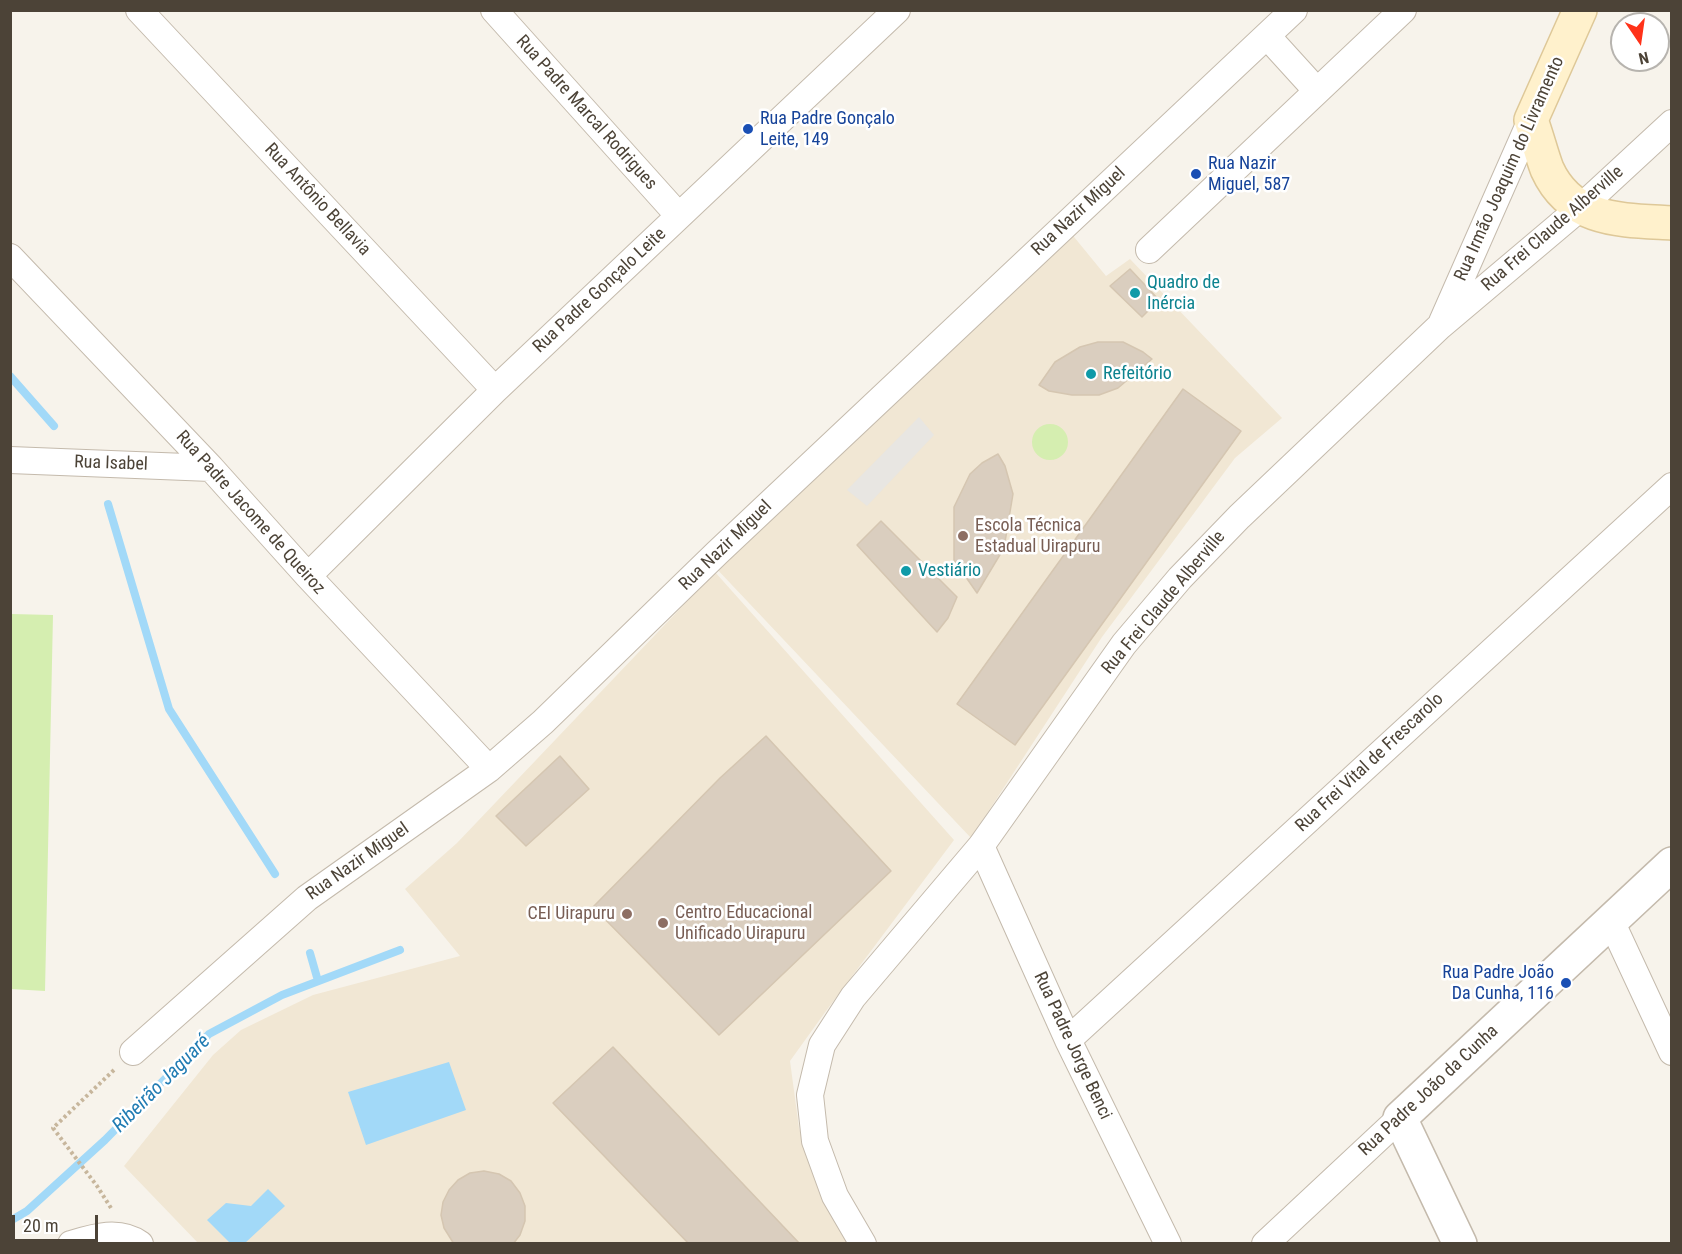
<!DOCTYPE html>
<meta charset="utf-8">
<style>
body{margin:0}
#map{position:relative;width:1682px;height:1254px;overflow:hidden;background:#f7f3eb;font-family:"Roboto Condensed",sans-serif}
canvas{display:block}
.frame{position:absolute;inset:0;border:12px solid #4c4337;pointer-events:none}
.north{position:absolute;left:1610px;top:12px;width:60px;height:60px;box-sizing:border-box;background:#fff;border:2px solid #b7b4af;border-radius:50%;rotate:167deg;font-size:16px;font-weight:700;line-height:24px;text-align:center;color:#4c4337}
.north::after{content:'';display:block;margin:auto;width:21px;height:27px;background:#ff3219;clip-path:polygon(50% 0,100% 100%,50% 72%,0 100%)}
.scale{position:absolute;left:12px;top:1215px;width:86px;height:27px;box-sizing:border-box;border:3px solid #4c4337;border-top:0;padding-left:8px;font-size:18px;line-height:21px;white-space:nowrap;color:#4c4337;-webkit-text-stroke:4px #fff;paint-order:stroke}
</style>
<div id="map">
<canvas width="1682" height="1254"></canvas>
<div class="frame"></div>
<div class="north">N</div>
<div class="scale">20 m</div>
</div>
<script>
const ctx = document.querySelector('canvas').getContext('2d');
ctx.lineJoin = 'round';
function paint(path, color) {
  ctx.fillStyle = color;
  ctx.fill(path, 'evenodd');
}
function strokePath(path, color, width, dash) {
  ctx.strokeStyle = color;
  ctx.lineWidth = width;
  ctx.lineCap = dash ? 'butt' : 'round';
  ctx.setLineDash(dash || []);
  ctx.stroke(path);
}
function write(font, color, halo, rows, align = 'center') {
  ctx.font = font + ' "Roboto Condensed",sans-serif';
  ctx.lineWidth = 5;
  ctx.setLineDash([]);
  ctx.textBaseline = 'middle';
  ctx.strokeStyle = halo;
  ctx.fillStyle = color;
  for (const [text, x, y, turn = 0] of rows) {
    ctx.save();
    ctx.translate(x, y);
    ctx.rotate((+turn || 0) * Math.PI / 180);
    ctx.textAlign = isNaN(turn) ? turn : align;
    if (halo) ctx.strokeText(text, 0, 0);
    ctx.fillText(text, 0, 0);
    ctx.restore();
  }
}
paint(new Path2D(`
 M1070 232 1106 276 1130 259 1282 418 1235 458 1102 637 971 838 714 566Z
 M715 572 954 840 826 1011 790 1061 799 1128 815 1174 848 1243H198L124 1166 213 1055 241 1030 313 995 460 956 405 889 457 843Z`), '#f1e7d4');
paint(new Path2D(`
 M1032 442a18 18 0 1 1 36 0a18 18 0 1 1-36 0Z
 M11 614 53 615 45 991 11 989Z`), '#d5eeb0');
paint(new Path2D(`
 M919 417 934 435 867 506 847 490Z`), '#e8e6e2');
paint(new Path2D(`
 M449 1062 466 1110 366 1145 348 1092Z
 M268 1189 285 1206 245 1243H230L207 1220 226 1203 251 1206Z`), '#a2d9f8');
strokePath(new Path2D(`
 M10 376 54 426
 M108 504 169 709 275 874
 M310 953 318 981
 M10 1221 27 1211 105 1140 209 1034 282 995 400 950`), '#a2d9f8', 8);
const building = new Path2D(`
 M1130 269 1159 300 1142 317 1110 286Z
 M1098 342H1123L1143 352 1152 359 1118 388 1099 395H1072L1049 391 1039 385 1055 362 1080 347Z
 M1183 389 1241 431 1015 745 957 704Z
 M998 454 1005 466 1013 494 1004 548 977 593 954 560V507L970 474 982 463Z
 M881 521 957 597 948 618 937 632 857 545Z
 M766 736 891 871 719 1035 593 907 720 778Z
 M560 756 589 789 526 846 496 816Z
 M613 1047 800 1244H689L553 1103Z
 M484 1171 499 1174 511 1181 520 1193 525 1206V1221L520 1235 513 1244H454L444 1228 441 1215 443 1202 449 1190 458 1180 470 1173Z`);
paint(building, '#dacebf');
strokePath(building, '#d5c6b1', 1.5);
const minor = new Path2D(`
 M139 10 495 390
 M494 10 679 216
 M1267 36 1317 91
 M1149 250 1403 10
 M10 257 211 468 308 576 489 769
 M1442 322 1531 120
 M10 460 211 468
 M308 576 495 390 897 10
 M981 846 1068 1040 1168 1244
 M1611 921 1672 1052
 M1068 1040 1672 486
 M133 1052 307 898 489 769 543 722 717 553 1294 10
 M71 1244C94 1237 119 1229 140 1244
 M863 1244 835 1196 815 1141 810 1095 822 1045 853 997 981 846 1124 644 1180 578 1239 517 1439 327 1580 208 1672 123
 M1265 1244 1400 1118`);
const tertiary = new Path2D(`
 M1460 1244 1400 1118 1672 864`);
const secondary = new Path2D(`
 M1580 10 1531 120C1537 136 1541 153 1547 169 1571 222 1621 220 1672 223`);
strokePath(minor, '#c4baac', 28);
strokePath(tertiary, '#c4baac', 36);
strokePath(secondary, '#dec898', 36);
strokePath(new Path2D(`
 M111 1208 97 1186 53 1128 115 1069`), '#c7b69c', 4, [3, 3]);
strokePath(minor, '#fff', 26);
strokePath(tertiary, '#fff', 33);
strokePath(secondary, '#fff1cc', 33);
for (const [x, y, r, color] of [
 [748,129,6,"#1a4fb4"],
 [1196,174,6,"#1a4fb4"],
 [1135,293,6,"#0f9aa8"],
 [1091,374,6,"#0f9aa8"],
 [963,536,6,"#8d6e63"],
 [906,571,6,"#0f9aa8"],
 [627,914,6,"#8d6e63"],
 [663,923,6,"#8d6e63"],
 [1566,983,6,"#1a4fb4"]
]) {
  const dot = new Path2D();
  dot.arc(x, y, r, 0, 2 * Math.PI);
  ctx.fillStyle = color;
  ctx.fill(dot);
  strokePath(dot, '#fff', 2);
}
write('18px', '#4c4337', '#fff', [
 ["Rua Padre Marcal Rodrigues",586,113,48],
 ["Rua Irmão Joaquim do Livramento",1510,169,-66],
 ["Rua Antônio Bellavia",317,200,47],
 ["Rua Nazir Miguel",1079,212,-43],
 ["Rua Frei Claude Alberville",1553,229,-41],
 ["Rua Padre Gonçalo Leite",600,291,-43],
 ["Rua Isabel",111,464,2],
 ["Rua Padre Jacome de Queiroz",250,513,48],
 ["Rua Nazir Miguel",726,546,-44],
 ["Rua Frei Claude Alberville",1164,603,-50],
 ["Rua Frei Vital de Frescarolo",1370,763,-43],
 ["Rua Nazir Miguel",358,862,-35],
 ["Rua Padre Jorge Benci",1072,1046,65],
 ["Rua Padre João da Cunha",1429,1091,-43]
]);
write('18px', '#164399', '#fff', [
 ["Rua Padre Gonçalo",760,119],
 ["Leite, 149",760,140],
 ["Rua Nazir",1208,164],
 ["Miguel, 587",1208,185],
 ["Rua Padre João",1554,973,"right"],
 ["Da Cunha, 116",1554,994,"right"]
], 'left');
write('18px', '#0d838f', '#fff', [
 ["Quadro de",1147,283],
 ["Inércia",1147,304],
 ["Refeitório",1103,374],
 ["Vestiário",918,571]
], 'left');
write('18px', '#785e54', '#fff', [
 ["Escola Técnica",975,526],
 ["Estadual Uirapuru",975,547],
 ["Centro Educacional",675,913],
 ["Unificado Uirapuru",675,934],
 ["CEI Uirapuru",615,914,"right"]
], 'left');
write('italic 20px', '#217cb3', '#fff', [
 ["Ribeirão Jaguaré",162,1084,-45]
]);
</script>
